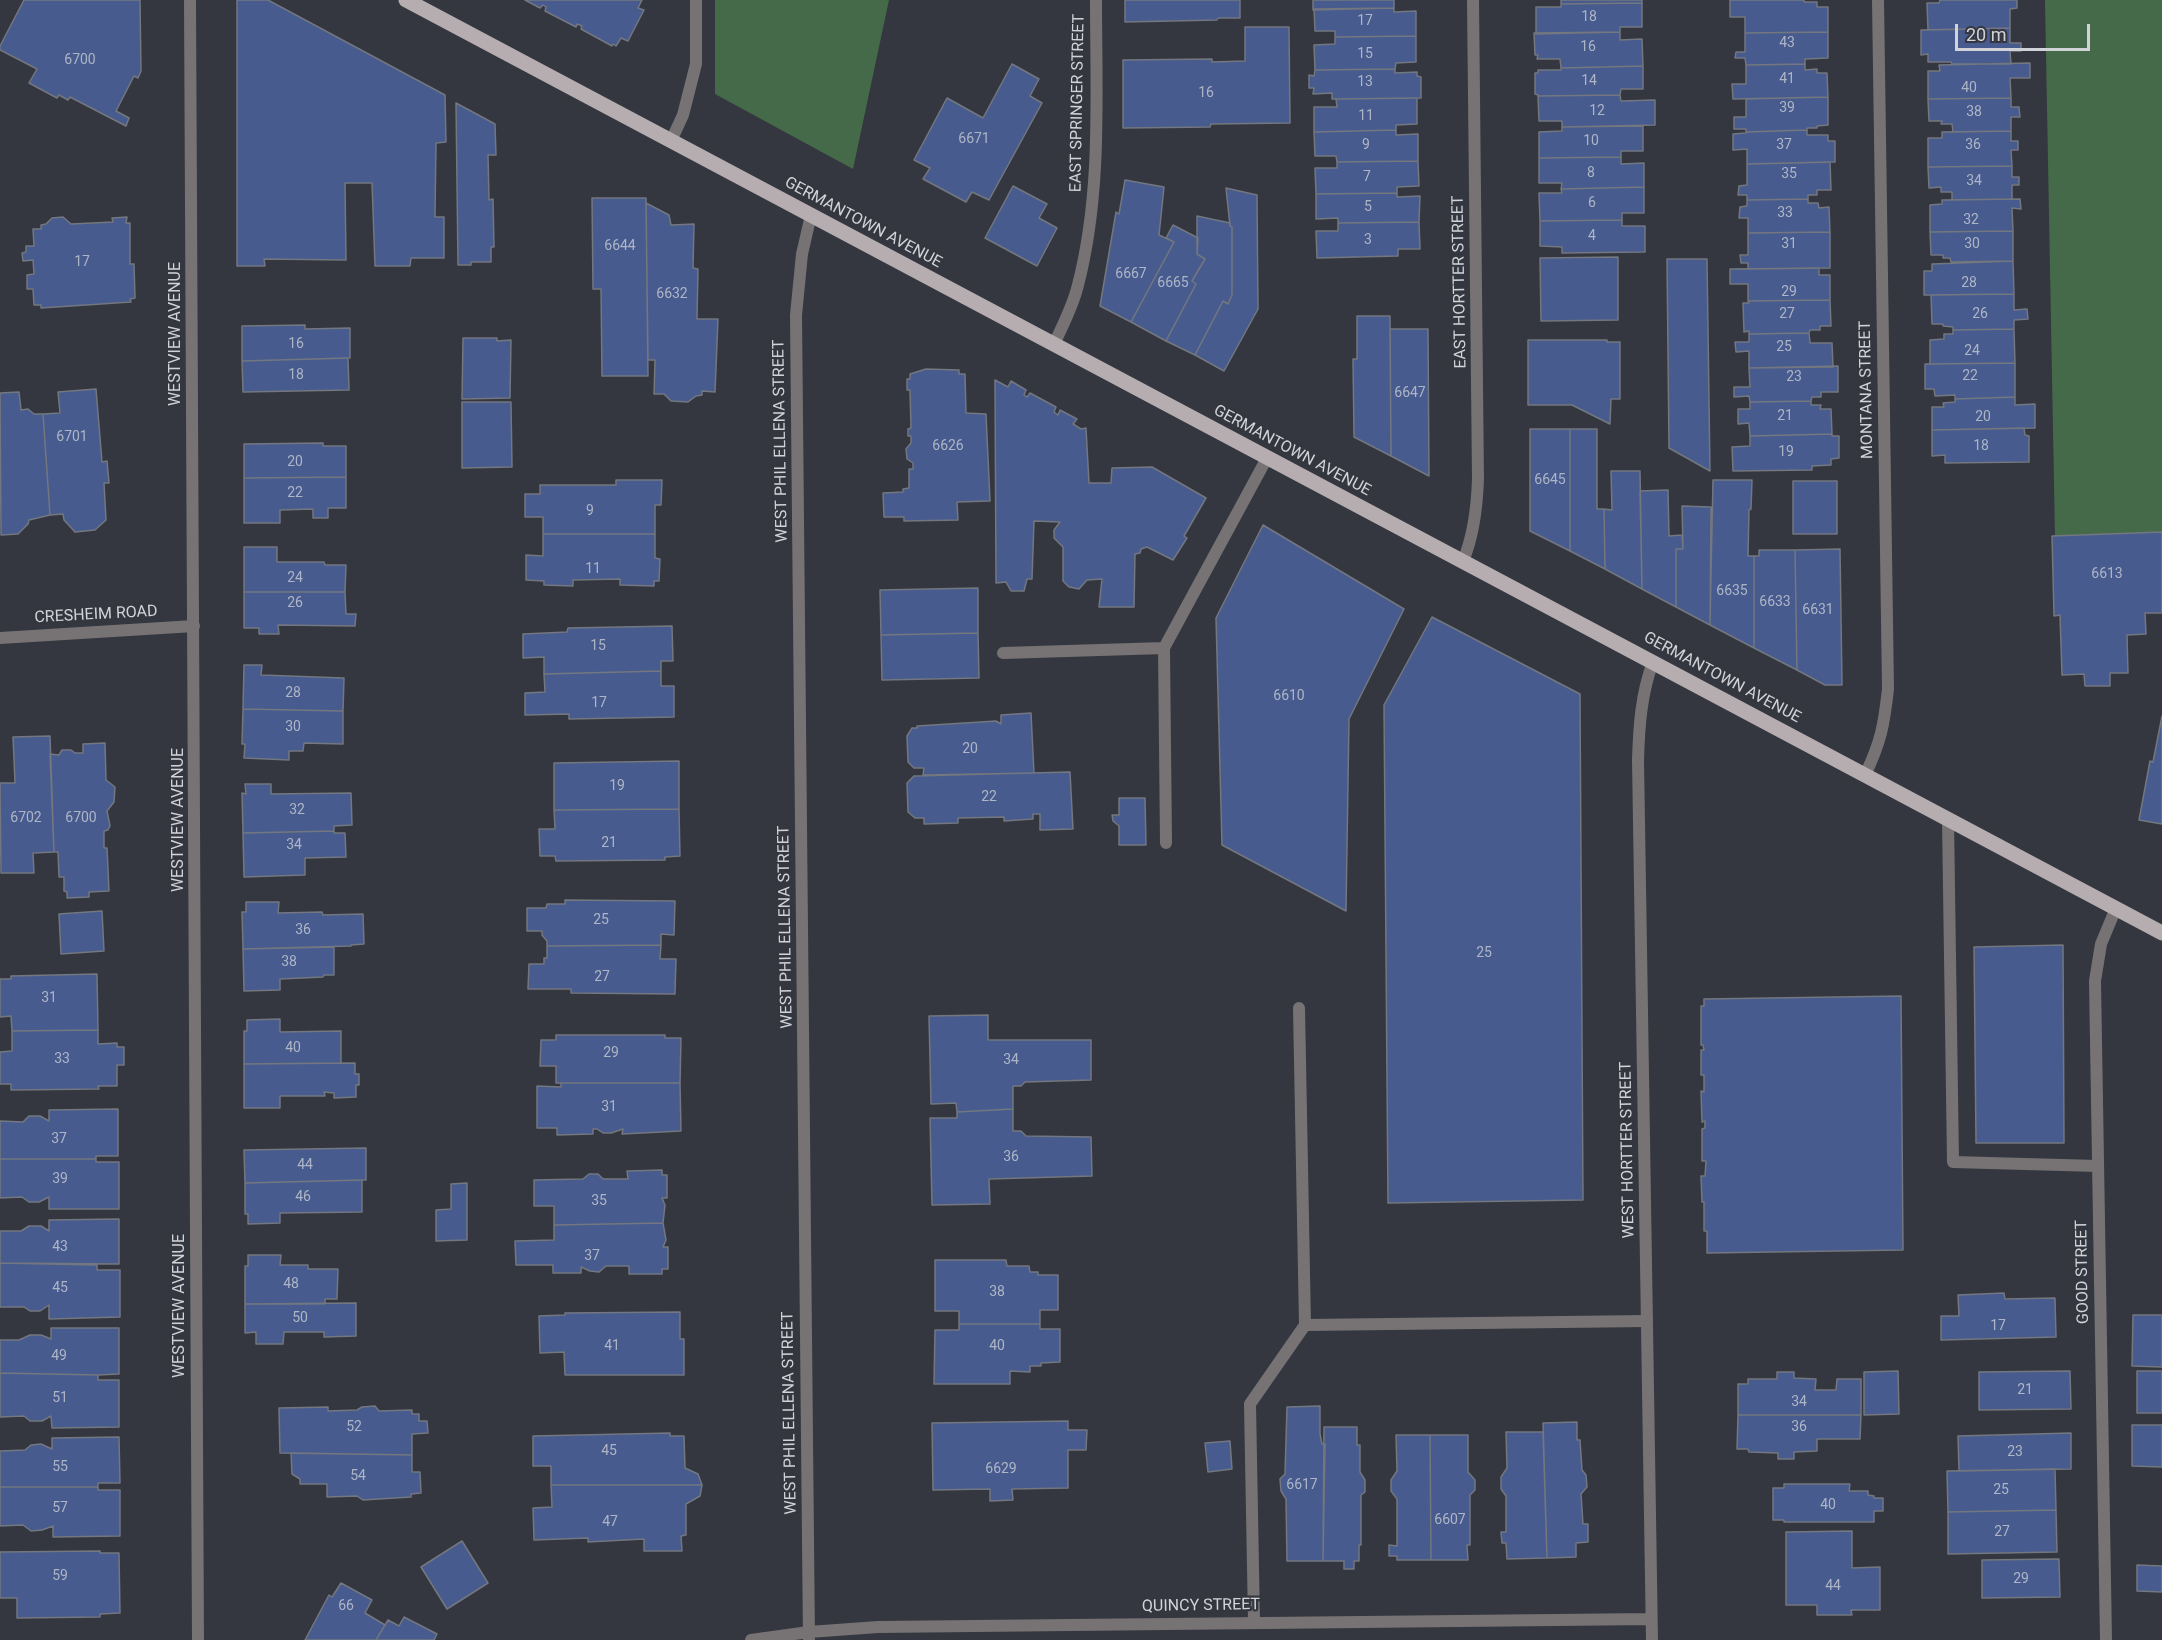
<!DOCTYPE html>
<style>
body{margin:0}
#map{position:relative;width:2162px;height:1640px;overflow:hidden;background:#34373f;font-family:Roboto,sans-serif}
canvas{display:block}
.scale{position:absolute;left:1955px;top:24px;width:135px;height:27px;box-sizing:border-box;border:3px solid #d1d3d8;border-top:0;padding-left:8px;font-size:18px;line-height:21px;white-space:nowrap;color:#d1d3d8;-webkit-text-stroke:4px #34373f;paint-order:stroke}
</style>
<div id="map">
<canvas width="2162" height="1640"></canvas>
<div class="scale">20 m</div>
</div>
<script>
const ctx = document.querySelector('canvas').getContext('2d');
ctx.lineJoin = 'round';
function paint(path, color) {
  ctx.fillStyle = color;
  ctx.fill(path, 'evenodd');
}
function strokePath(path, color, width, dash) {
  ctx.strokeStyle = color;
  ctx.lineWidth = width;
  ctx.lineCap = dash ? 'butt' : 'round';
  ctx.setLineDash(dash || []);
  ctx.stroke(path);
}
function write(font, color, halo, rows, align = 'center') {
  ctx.font = font + ' Roboto,sans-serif';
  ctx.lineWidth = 4.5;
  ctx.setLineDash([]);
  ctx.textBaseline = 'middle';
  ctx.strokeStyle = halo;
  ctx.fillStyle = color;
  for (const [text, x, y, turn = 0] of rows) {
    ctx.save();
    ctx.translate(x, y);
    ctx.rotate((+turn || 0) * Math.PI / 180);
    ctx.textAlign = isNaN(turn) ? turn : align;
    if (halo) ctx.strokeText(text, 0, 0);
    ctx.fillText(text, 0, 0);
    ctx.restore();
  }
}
paint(new Path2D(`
 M715 0H889L853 169 715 94Z
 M2045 0H2162V533L2055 538Z`), '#456a49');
const building = new Path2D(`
 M24 0H140L141 71 138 78 134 76 116 111 129 118 126 126 70 97 68 100 59 95 57 98 29 83 37 69 0 50V46Z
 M237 0H268L445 95 446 142 436 143 435 217H444V258H411L410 266H375L372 183H345L346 260 264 259 265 266H237Z
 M525 0H642L638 8 644 10 628 41 621 38 616 46 613 44 612 46 581 29 582 26 577 24 576 27 545 11 546 7 543 5 540 8Z
 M1125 0H1240V18H1218L1217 20 1125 22Z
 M1313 0H1394V8L1313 10Z
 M1561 0H1642V3L1561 4Z
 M1730 0H1804V2H1817V7H1828V32L1745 33V17H1730Z
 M1940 0H2017V8L2010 9V28L1928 30 1927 3H1939Z
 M1642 3V27H1620V32L1536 34V7H1561V4Z
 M1394 8V12L1416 11V36L1335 37V31H1315L1314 9Z
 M1245 27H1289L1290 123 1211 124 1210 127 1123 128V60L1212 59V62L1245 61Z
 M2010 28V43H2021V51H2010L2011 64H1952L1951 62H1928V54L1921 55V30Z
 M1620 32V40L1642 39 1643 66 1561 68 1560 59H1537L1538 55H1535L1534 33Z
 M1828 32V58L1805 59V64L1746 65 1745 58H1735L1736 52H1745V33Z
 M1416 36V62L1396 63 1395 69 1315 70 1314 45 1335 44V37Z
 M2030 63V78H2010L2011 98 1928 99V71H1940L1939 65Z
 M1012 64 1039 79 1030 96 1042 103 989 200 972 192 966 202 923 179 930 168 914 160 947 98 983 118Z
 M1805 64V70L1817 69V73H1827L1828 97 1733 99 1732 84H1746V65Z
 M1643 66V89H1621L1620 95 1538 96V95L1535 94V73H1538V70H1561V68Z
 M1395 69V73L1417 72V76L1421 77V98L1332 99V93L1313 94 1314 88H1309V75L1314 76 1315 70Z
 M1620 95 1621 101 1655 100V125L1562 127V121H1539L1538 96Z
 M1828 97V125L1817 126V128H1807V130L1746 132V129H1734V117H1746V99Z
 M1417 98V124L1396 125V130L1314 132V107H1337L1336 99Z
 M2011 98V107H2019L2020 117H2011V131L1953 132 1952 124H1941L1942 121H1929L1928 99Z
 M456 103 495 124 496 155H488L489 200 493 199 494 247H491V262H471V265H458Z
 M1643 126V151H1621V157L1539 158V132L1562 131V127Z
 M1396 130V135L1418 134V161L1337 162 1336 156H1315L1314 132Z
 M1807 130V135H1828V141H1835V162L1747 164V149L1733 150V134L1746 133V132Z
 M2011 131V141H2018V150H2011L2012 166 1928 167V138H1942V132Z
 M1621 157V164L1644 163V187L1561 189 1562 183H1539V158Z
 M1418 161 1419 186 1397 187V193L1316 194 1315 168H1337V162Z
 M1830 162 1831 190H1817V195H1808V199L1747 200V195H1738L1739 186 1747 185V164Z
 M2012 166V177H2019V185H2012V199L1952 200V192H1941V187L1929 188 1928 167Z
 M1125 180 1164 187 1159 235 1174 242 1131 322 1100 306 1116 212 1119 214Z
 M1013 186 1047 204 1039 218 1057 228 1037 266 985 238Z
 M1644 187V213H1622V220L1540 221 1539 193H1562L1561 189Z
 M1226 188 1257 195 1258 309 1224 371 1195 355 1223 301 1228 304 1232 295V227L1230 226Z
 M1397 193V197L1420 196 1419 222 1338 223V218L1316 219V194Z
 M592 198H646L648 376H602L601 289H593Z
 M1808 199V203H1818L1819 208 1829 207 1830 232 1748 233V218H1739L1740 207 1747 206V200Z
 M2020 199 2021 209 2012 208 2013 231 1930 232V205L1942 204V200Z
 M646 203 669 215 671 225 694 224 693 268 698 269 697 319H718L715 392 702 391V395L696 396 688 402 671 401 664 394H654L655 360H648Z
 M1197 216 1230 223V226L1232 227V295L1228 304 1223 301 1195 355 1166 341 1196 284 1192 281 1205 259 1197 254Z
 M63 217 71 224 113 222 112 218 127 217 126 223H130V264H134L135 298 130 299 131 302 41 308V305H34L33 289H27V275L34 274 33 260 23 261 22 253 26 252V246H34L33 229H41V225L46 224 52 218Z
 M1622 220V226H1645V252L1562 253V247L1540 246V221Z
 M1419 222 1420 249H1398V256L1317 258 1316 231H1338V223Z
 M1173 225 1198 238 1197 254 1205 259 1192 281 1196 284 1166 341 1131 322 1174 242 1166 238Z
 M2013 231V261L1951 262 1950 258H1943V255H1931L1930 232Z
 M1830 232V268L1748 269V263H1741L1740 255H1748V233Z
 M1618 257V320L1541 321 1540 258Z
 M1667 259H1707L1710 471 1669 448Z
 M2013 261 2014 294 1924 295V271H1932V264Z
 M1819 268V275H1830V300L1748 301V284H1730V269Z
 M2014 294V310L2027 309 2028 319 2014 320V329L1953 330V327L1943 326V324H1932L1931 295Z
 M1830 300 1831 326H1820V330H1810L1809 333 1749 334V331L1744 332 1743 303H1749L1748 301Z
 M1357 316H1390L1391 456 1354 437 1353 359H1357Z
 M305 325V329L350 328V358L242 361V326Z
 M1390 329H1428L1429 476 1391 456Z
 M2014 329 2015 363 1930 364V340L1944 339V334H1953V330Z
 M1809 333 1810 343H1832L1833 367 1749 368V351L1736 352 1735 342H1749V334Z
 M463 338H497V341L511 340 510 398 462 399Z
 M1528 340H1607V342H1620V399H1611L1610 424 1572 405H1528Z
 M348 358 349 390 243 392 242 361Z
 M2015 363V397L1955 399V395L1935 396 1934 389H1925V364Z
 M1838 366V392H1821V397H1812L1811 401 1750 402 1749 396 1734 397V387H1750L1749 368Z
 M926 369 959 370V374H965L966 413 986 414 990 501 957 502 958 520 904 521V517H884L883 493 903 492V489L909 488V469H913V463L907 459 906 449 911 443V436H908V429L911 428 910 390H907V379H910V374Z
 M995 380 1008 387 1011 381 1026 390 1024 395 1027 397 1030 393 1056 407 1054 412 1058 415 1060 410 1077 419 1073 424 1081 429 1086 428 1089 483H1111L1112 468 1152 467 1206 498 1184 536 1187 538 1173 560 1147 547 1141 549 1140 553 1135 554 1134 607H1099L1102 579 1087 580 1079 589 1069 587 1063 581V547L1054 538V530L1060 522 1034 521 1032 579H1027L1024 591H1011L1006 582 996 583Z
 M96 389 102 462 107 461 109 483H104L106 520 95 530 75 532 64 520 63 514 50 515 43 414 60 413 58 392Z
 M19 392 21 410 28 409 34 414H43L50 515 29 520 28 524 18 534 1 535 0 393Z
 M2015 397V405L2035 404V428L1932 430V407H1944L1943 403 1955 402V399Z
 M1811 401V405H1821L1820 409H1831L1832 434 1750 436 1749 423 1738 424V409H1750V402Z
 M462 402H511L512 467 462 468Z
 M2024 428 2025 435 2029 436V462L1945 463V455L1932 456V430Z
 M1530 429H1570V551L1530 531Z
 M1570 429H1597V509H1604L1605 569 1570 551Z
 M1832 434V436H1839V458L1831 459V465L1812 466V470L1733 471 1732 447 1750 446V436Z
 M323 443V446H346V477L244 478V444Z
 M1611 471H1640L1642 589 1605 569 1604 509 1612 510Z
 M346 477V508H328V518H313V509L280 510V523H244V478Z
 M616 480H662L661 505H655V534H543V517H525V494H540V485H616Z
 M1713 480H1752L1751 509 1749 510 1748 556H1754V648L1710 625Z
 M1793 481H1837V534H1793Z
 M1668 490 1669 536 1682 535 1683 549H1676V607L1642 589 1640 491Z
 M1682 506 1711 507 1710 625 1676 607V549H1683Z
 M1263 525 1404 609 1349 719 1346 911 1222 845 1216 618Z
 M2162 532V613H2145L2146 634 2127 635 2128 673H2110V686H2085L2084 674 2062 675 2060 615 2054 616 2052 536Z
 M543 534H655V558L660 559 659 581H654V586L620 585V579L573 580V586L544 585V581L526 580V555L543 556Z
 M244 547H277V562H324L325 565H346L345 592H244Z
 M1840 549 1842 685H1825L1797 670 1795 550Z
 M1759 550H1795L1797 670 1754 648V556H1759Z
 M978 588V633L881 635 880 590Z
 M244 592H345L346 614H356L355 626 278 625 279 634H259V628H244Z
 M1432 617 1580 694 1583 1200 1388 1203 1384 705Z
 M672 626 673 661H661V671L544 674V657L523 658V634L567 632 568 628Z
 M978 633 979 678 882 680 881 635Z
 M244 665H262L261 675 344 678 343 711 243 709Z
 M661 671V686H674V717L569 719V714L525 715V693L545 692 544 674Z
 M243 709 343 711V744L304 743 303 751H289V760L244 758 245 744H242Z
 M1031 713 1034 773 923 775 924 768H914L908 762 907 736 912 728H917V726L996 721 1001 724V715Z
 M2162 716V824L2139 820 2150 761 2153 762Z
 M50 736 54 852 33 853 34 873H1L0 783H15L13 737Z
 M105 743 106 780 115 787 114 802 107 811 110 826 108 830 104 831V848H107L109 891 89 892V897L67 898V892L64 891V877H59L58 852H54L50 754 59 755 62 750H71L75 753H83V744Z
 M679 761V809L554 810V763Z
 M1070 772 1073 829 1040 830V814H1033V819L1004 821V817L958 818V823L924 824V818H915L908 812 907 783 914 776Z
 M245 784H271V794L351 793 352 825 334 826V831L243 833 242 793 246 794Z
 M1119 798H1145L1146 845H1119V826L1113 821 1112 815H1119Z
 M679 809 680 856 665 857V860L556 861 555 856H540L539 829H555L554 810Z
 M334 831V833H345L346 857 305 858V875L244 877 243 833Z
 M565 900 675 901 674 935 661 934V945L547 946V941L542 935V931H527V908H546L547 904H565Z
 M246 902H279L278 913 322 912 323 915 363 914 364 944 351 945V946L243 949 242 912H246Z
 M102 911 104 951 61 954 59 914Z
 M661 945 660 959H676L675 994 571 993V989H528L529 964H544V958H547V946Z
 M2063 945 2064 1143H1976L1974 947Z
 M334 947V975H324L323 977 280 979V990L244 991 243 949Z
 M97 974 98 1030 12 1031 11 1016 0 1017V979H11V976Z
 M1901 996 1903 1250 1707 1253V1231H1704V1202H1702L1701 1176H1705L1706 1161H1702V1129L1705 1128V1121L1702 1122 1701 1091 1704 1092V1075H1701V1050H1704L1703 1045H1701V1006H1704V999Z
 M988 1015V1040H1091V1080L1025 1082 1021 1086H1013V1109L957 1112 956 1103 931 1104 929 1016Z
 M280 1019V1032L341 1031V1063L244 1064V1031H247V1020Z
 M98 1030V1044L117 1043V1047H124V1065H117V1086H98L99 1089 11 1090V1084H0V1052L12 1051V1031Z
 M556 1035H665V1038H681L680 1083H556V1066H540L541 1040H556Z
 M355 1063V1074H359V1085H356V1097L334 1098V1093L324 1092 325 1096H280V1108H244V1064Z
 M561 1083H680L681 1131 622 1134 623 1129 611 1133H603L597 1129H593V1134L557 1135V1128H537V1086L561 1087Z
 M118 1109V1156H96V1159H0V1121L23 1122 29 1116H40L49 1121V1110Z
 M1013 1109V1131H1021L1026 1136 1091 1137 1092 1176 989 1179 990 1204 932 1205 930 1118H957V1112Z
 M366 1148V1180L245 1183 244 1150Z
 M0 1159H96V1162H119V1209H49V1197L39 1202H29L22 1197 0 1198Z
 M662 1170V1175H667V1198H662L665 1205 663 1223 554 1225V1206H534V1180L583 1179 589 1174H598L603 1179H628L627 1171Z
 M362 1180V1212L280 1213V1223L248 1224V1214H245V1183Z
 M467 1183V1240L436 1241V1210L451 1209V1184Z
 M119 1219V1264L0 1263V1231H21L29 1226H41L49 1231V1220Z
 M663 1223 666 1240 663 1247H668V1269H662V1274H629V1266H606L599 1272 590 1271 581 1267V1273H553V1265H516L515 1241 554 1240V1225Z
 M248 1255H281L280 1265H308V1269H338L337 1299H325V1304H245V1266H248Z
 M935 1260H1006L1007 1266H1029L1030 1272H1038V1275H1058V1310H1040V1324H959V1311H935Z
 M0 1263 97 1265V1270H120V1317L49 1319V1305L40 1311H30L24 1307H0Z
 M2004 1293 2005 1299 2055 1298 2056 1337 1941 1340V1316H1959L1958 1295Z
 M356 1303V1336L324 1337V1332H284L283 1344H256V1332L245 1333V1304Z
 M680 1312V1339H684V1375H565L564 1352 540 1353 539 1316 565 1315V1313Z
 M2133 1315H2162V1367L2132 1366Z
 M959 1324H1040V1329H1060V1362L1041 1363V1366H1030V1372L1010 1371V1384H934L935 1330H959Z
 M51 1328H119V1374L98 1375 0 1373V1340H19L30 1335H41L51 1339Z
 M1898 1371 1899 1414 1864 1415V1372Z
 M2070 1371 2071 1409 1979 1410V1372Z
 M2137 1371H2162V1413H2137Z
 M1777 1372H1794V1378L1816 1379 1815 1390H1836L1837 1379H1861V1415H1738V1384H1748V1379H1777Z
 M0 1373 98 1375V1380H119V1427L52 1428 51 1416 42 1421H30L24 1416 0 1417Z
 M375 1406 379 1411 412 1410V1414H419V1421H427L428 1433 412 1434V1455L280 1453 279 1408 328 1407V1411L357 1410 362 1407Z
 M1320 1406V1434L1322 1444H1325L1323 1561H1287L1286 1499 1281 1491 1280 1479 1285 1474 1287 1407Z
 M1738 1415H1861L1860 1439H1817V1451L1794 1452V1459H1778V1453L1749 1452 1748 1449H1737Z
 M1068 1421V1430H1087L1086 1450H1068V1488L1012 1489 1013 1500 990 1501V1489L933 1490 932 1423Z
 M1577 1422V1440H1580L1582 1470 1586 1475 1587 1487 1581 1494 1583 1524H1588V1542L1576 1543V1557L1547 1558 1543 1423Z
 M2132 1425H2162V1467L2132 1466Z
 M1324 1427H1357V1445H1360V1472L1365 1480V1492L1361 1495V1545H1359V1561H1354V1569H1344V1561H1323Z
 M1506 1432H1543L1547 1558 1507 1559 1506 1543H1502L1501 1532H1506V1496L1501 1489V1477L1507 1468Z
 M670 1433V1436H684L685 1468 698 1474 702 1485H551V1466H533V1436Z
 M2071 1433V1469L1959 1471 1958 1436Z
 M1396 1435H1430L1431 1560H1397V1556H1389V1545L1397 1546V1499L1391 1491V1480L1397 1471Z
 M1430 1435H1468V1472L1475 1480V1490L1470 1495V1545H1467L1468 1560H1431Z
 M119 1437 120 1483H98V1487H0V1451L25 1450 31 1445 41 1444 52 1449V1438Z
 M1230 1441 1232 1469 1208 1472 1205 1443Z
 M291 1453 412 1455V1472H420L421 1493 411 1494V1497L363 1500 357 1496 327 1497V1484H300V1479L292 1474Z
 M2055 1469 2056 1510 1948 1512 1947 1471Z
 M1784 1484H1850L1849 1491H1868V1495L1874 1496V1498H1883V1511H1874V1522H1784V1520H1773V1488H1784Z
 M551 1485H702L700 1496 686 1504V1535L681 1536 682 1551H644V1539L588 1542V1538L534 1540 533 1508 552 1507Z
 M0 1487H98V1490H120V1536L53 1537V1526L42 1530 31 1531 23 1525 0 1526Z
 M2056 1510 2057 1552 1948 1554V1512Z
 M1852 1531V1568L1880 1567V1610H1851L1852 1615H1817V1605H1786V1532Z
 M462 1541 488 1583 447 1609 421 1567Z
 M100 1551V1553H119L120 1613 100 1614V1617L17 1618V1598H0V1552Z
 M2059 1559 2060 1597 1982 1598V1560Z
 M2137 1565 2162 1566V1592L2137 1591Z
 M341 1583 372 1600 365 1613 385 1625 376 1640H305L329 1595 332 1597Z
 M404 1617 437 1634 434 1640H376L388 1620 399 1626Z`);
paint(building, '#475b8e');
strokePath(building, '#73777f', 1.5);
strokePath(new Path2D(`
 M1164 648 1166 843
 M1003 653 1164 648 1267 458
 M1948 819 1953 1162 2098 1166
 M1299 1008 1305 1325
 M1254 1622 1250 1404 1305 1325 1647 1321`), '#777374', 12);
strokePath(new Path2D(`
 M190 0 198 1640
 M671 141 683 115 696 64V0
 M1054 344C1063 325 1073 306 1078 285 1102 192 1096 95 1096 0
 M1463 561C1474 535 1477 508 1478 479L1473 0
 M0 638 194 626
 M1865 775C1881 742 1884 725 1888 689L1878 0
 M751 1640 809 1632 878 1627 1651 1619
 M809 1640 796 315 802 254 811 215
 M1652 1640 1638 760C1639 727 1641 694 1653 662
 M2106 1640 2095 981 2101 944 2116 908`), '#777374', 12);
strokePath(new Path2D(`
 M406 0 2162 933`), '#b6adb0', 15);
write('14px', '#aeb5c6', null, [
 ["18",1589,17],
 ["17",1365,21],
 ["43",1787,43],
 ["16",1588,47],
 ["15",1365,54],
 ["6700",80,60],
 ["41",1787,79],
 ["14",1589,81],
 ["13",1365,82],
 ["40",1969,88],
 ["16",1206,93],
 ["39",1787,108],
 ["12",1597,111],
 ["38",1974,112],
 ["11",1366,116],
 ["6671",974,139],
 ["10",1591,141],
 ["9",1366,145],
 ["37",1784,145],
 ["36",1973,145],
 ["8",1591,173],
 ["35",1789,174],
 ["7",1367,177],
 ["34",1974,181],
 ["6",1592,203],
 ["5",1368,207],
 ["33",1785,213],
 ["32",1971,220],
 ["4",1592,236],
 ["3",1368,240],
 ["31",1789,244],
 ["30",1972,244],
 ["6644",620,246],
 ["17",82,262],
 ["6667",1131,274],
 ["6665",1173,283],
 ["28",1969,283],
 ["29",1789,292],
 ["6632",672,294],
 ["27",1787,314],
 ["26",1980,314],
 ["16",296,344],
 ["25",1784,347],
 ["24",1972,351],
 ["18",296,375],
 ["22",1970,376],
 ["23",1794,377],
 ["6647",1410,393],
 ["21",1785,416],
 ["20",1983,417],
 ["6701",72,437],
 ["6626",948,446],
 ["18",1981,446],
 ["19",1786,452],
 ["20",295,462],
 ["6645",1550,480],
 ["22",295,493],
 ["9",590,511],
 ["11",593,569],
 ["6613",2107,574],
 ["24",295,578],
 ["6635",1732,591],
 ["6633",1775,602],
 ["26",295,603],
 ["6631",1818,610],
 ["15",598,646],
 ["28",293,693],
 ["6610",1289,696],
 ["17",599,703],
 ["30",293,727],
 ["20",970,749],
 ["19",617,786],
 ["22",989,797],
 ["32",297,810],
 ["6702",26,818],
 ["6700",81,818],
 ["21",609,843],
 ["34",294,845],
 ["25",601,920],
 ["36",303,930],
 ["25",1484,953],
 ["38",289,962],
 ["27",602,977],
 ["31",49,998],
 ["40",293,1048],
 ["29",611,1053],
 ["33",62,1059],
 ["34",1011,1060],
 ["31",609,1107],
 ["37",59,1139],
 ["36",1011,1157],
 ["44",305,1165],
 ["39",60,1179],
 ["46",303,1197],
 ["35",599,1201],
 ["43",60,1247],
 ["37",592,1256],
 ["48",291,1284],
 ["45",60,1288],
 ["38",997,1292],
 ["50",300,1318],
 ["17",1998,1326],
 ["41",612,1346],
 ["40",997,1346],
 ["49",59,1356],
 ["21",2025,1390],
 ["51",60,1398],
 ["34",1799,1402],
 ["52",354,1427],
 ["36",1799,1427],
 ["45",609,1451],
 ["23",2015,1452],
 ["55",60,1467],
 ["6629",1001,1469],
 ["54",358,1476],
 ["6617",1302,1485],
 ["25",2001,1490],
 ["40",1828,1505],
 ["57",60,1508],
 ["6607",1450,1520],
 ["47",610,1522],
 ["27",2002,1532],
 ["59",60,1576],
 ["29",2021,1579],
 ["44",1833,1586],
 ["66",346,1606]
]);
write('16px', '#d1d3d8', '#34373f', [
 ["EAST SPRINGER STREET",1078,103,-89],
 ["GERMANTOWN AVENUE",863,223,28],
 ["EAST HORTTER STREET",1460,282,-91],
 ["WESTVIEW AVENUE",176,334,-90],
 ["MONTANA STREET",1867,390,-91],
 ["WEST PHIL ELLENA STREET",781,441,-91],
 ["GERMANTOWN AVENUE",1292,451,28],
 ["CRESHEIM ROAD",96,615,-3],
 ["GERMANTOWN AVENUE",1722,678,28],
 ["WESTVIEW AVENUE",179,820,-90],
 ["WEST PHIL ELLENA STREET",786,927,-91],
 ["WEST HORTTER STREET",1628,1150,-91],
 ["GOOD STREET",2083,1272,-91],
 ["WESTVIEW AVENUE",180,1306,-90],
 ["WEST PHIL ELLENA STREET",790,1413,-91],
 ["QUINCY STREET",1201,1606,-1]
]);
</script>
